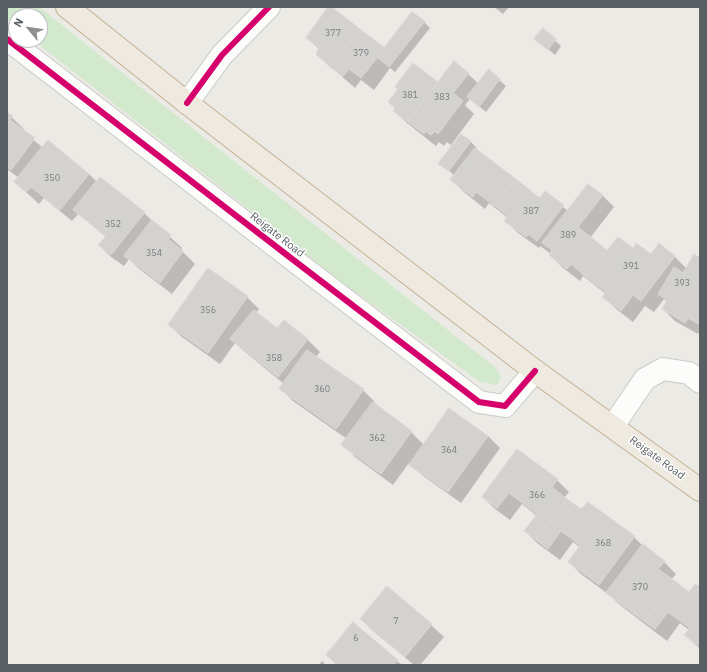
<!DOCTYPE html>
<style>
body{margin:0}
#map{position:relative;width:707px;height:672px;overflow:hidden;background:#eceae5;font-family:"IBM Plex Sans",sans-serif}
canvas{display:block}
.frame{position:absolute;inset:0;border:8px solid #5a5f64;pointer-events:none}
.north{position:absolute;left:8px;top:8px;width:40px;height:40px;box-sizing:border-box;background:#fff;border:1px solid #bdbfc1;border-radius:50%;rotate:299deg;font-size:11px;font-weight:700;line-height:16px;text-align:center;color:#5a5f64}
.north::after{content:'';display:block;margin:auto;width:14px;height:18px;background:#8d9091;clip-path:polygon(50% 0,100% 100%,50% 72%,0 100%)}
</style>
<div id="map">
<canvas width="707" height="672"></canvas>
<div class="frame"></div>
<div class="north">N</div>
</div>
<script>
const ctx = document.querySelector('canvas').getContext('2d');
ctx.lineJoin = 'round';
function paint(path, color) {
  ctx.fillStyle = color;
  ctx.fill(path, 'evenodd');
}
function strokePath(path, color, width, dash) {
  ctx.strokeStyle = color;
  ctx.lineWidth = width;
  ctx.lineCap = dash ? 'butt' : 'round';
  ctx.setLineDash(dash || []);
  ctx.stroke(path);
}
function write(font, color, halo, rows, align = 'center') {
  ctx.font = font + ' "IBM Plex Sans",sans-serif';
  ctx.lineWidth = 3;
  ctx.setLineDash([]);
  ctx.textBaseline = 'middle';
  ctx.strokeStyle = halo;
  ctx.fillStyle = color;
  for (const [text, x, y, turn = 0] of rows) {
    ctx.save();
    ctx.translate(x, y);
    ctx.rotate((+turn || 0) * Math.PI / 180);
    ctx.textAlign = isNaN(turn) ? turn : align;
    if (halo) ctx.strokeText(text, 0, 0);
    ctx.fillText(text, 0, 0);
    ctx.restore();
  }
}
paint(new Path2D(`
 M7 7H39L496 368 501 377 497 385 480 382 340 281 33 40H40V16H16V26L7 19Z`), '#d3e9ce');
paint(new Path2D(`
 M330 7 385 49 424 22 430 28 395 72 390 68 374 90 361 80 355 88 330 66 319 49 307 38Z
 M494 7H509L503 14Z
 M543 30 561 46 555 55 536 39Z
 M413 65 438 84 468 74 479 84 489 71 506 86 486 112 470 99 465 105 474 114 451 145 447 142 444 146 439 142 436 146 407 123 394 111 399 89Z
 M7 113 24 129 23 131 43 148 89 174 97 182 144 213 182 248 181 250 195 264 172 294 138 268 129 259 124 266 111 257 99 245 106 237 78 214 72 221 44 198 39 204 15 182 19 178 7 169Z
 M461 135 471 142 477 148 476 150 540 199 545 192 568 211 602 195 614 207 590 238 607 251 633 249 651 255 659 245 675 257 687 269 700 259V330L698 334 675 321 663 309 667 302 664 299 654 312 645 306 633 322 616 309 604 297 606 294 583 276 580 281 562 267 550 255 551 254 540 246 539 248 518 233 506 221 508 218 489 203 485 209 464 192 452 180 455 176 440 163Z
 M247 297 259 309 256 313 277 330 284 321 308 340 320 352 316 357 363 390 375 402 374 404 411 432 424 445 488 436 500 448 461 503 423 476 409 463 393 485 355 457 343 444 347 439 293 401 281 389 284 384 244 351 235 343 220 364 182 337 169 325Z
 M557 480 569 492 564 498 582 511 634 537 643 546 664 562 676 574 671 580 689 594 700 589V649L685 635 689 630 680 623 667 641 620 605 608 594 581 574 569 562 580 547 573 542 560 560 537 543 525 531 537 516 522 504 510 520 495 509 483 497Z
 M361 619 431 625 444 637 420 665H414L373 631Z
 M327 655 397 661 402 665H337Z
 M322 661 326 665H319Z`), '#0003');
const building = new Path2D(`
 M328 7H332L360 29 330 67 316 54 319 47 306 38Z
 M412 12 425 21 389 67 377 57Z
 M543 28 556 39 548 50 534 39Z
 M360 29 385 48 361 78 349 69 343 76 330 67Z
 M454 61 469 73 453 93 463 101 438 134 435 131 431 135 426 131 424 134 408 122Z
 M413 63 438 82 408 122 393 111 395 108 388 102 398 89 395 87Z
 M489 69 500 79 479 107 467 97Z
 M7 112 13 116 10 120 35 138 11 170 7 167Z
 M461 134 471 141 449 171 438 164Z
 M48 140 89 174 60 210 31 187 26 192 14 182Z
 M475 148 516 179 495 206 476 192 473 197 450 180Z
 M100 177 145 212 111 255 98 245 106 236 73 210Z
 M516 179 540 198 545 191 564 205 537 241 528 234 526 237 504 221 508 216 495 206Z
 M588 184 603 195 578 227 607 250 586 277 571 264 567 269 549 255 552 250 542 243Z
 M152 220 171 235 168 239 183 251 160 283 124 256Z
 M618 237 633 248 636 243 651 254 659 243 675 256 641 301 633 295 621 311 602 297 606 292 586 277Z
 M694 254 700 258V325L688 318 685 323 662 309 667 300 658 294 674 267 683 273Z
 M208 268 248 296 208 353 168 325Z
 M254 310 277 328 284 320 308 339 278 377 230 339Z
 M307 350 364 389 336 429 279 389Z
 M373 402 412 431 381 474 341 445Z
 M449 408 488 436 448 492 409 465Z
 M517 449 558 479 552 487 567 499 536 540 524 531 537 514 509 493 497 508 482 497Z
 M567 499 581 509 588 502 635 536 599 585 568 562 580 545 561 531 548 549 536 540Z
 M643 544 665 561 658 569 675 581 645 622 606 593Z
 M675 581 689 592 695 584 700 587V647L684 635 690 628 668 612 655 629 645 622Z
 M387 586 432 624 405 657 360 619Z
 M353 622 398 660 393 665H338L326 655Z`);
paint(building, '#d3d2cf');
strokePath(building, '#dbd8d4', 1);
const minor = new Path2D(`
 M7 39 296 262 479 402 505 406 535 371
 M187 103 222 55 269 7
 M613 426 645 379 663 369 689 373 700 382`);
const highway = new Path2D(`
 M67 7 187 103 535 371 700 490`);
strokePath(minor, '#c9c9c9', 24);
strokePath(highway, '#c3b192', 24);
strokePath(minor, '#fcfcfb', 22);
strokePath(highway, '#efeae0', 22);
strokePath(new Path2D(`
 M7 39 296 262 479 402 505 406 535 371
 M187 103 222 55 269 7`), '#d6006c', 6);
write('9px', '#7a7d80', null, [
 ["377",333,33],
 ["379",361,53],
 ["381",410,95],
 ["383",442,97],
 ["350",52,178],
 ["387",531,211],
 ["352",113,224],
 ["389",568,235],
 ["354",154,253],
 ["391",631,266],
 ["393",682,283],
 ["356",208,310],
 ["358",274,358],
 ["360",322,389],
 ["362",377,438],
 ["364",449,450],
 ["366",537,495],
 ["368",603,543],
 ["370",640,587],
 ["7",396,621],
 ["6",356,638]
]);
write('11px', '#5a5f64', '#fff', [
 ["Reigate Road",277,235,38],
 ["Reigate Road",657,458,36]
]);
</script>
